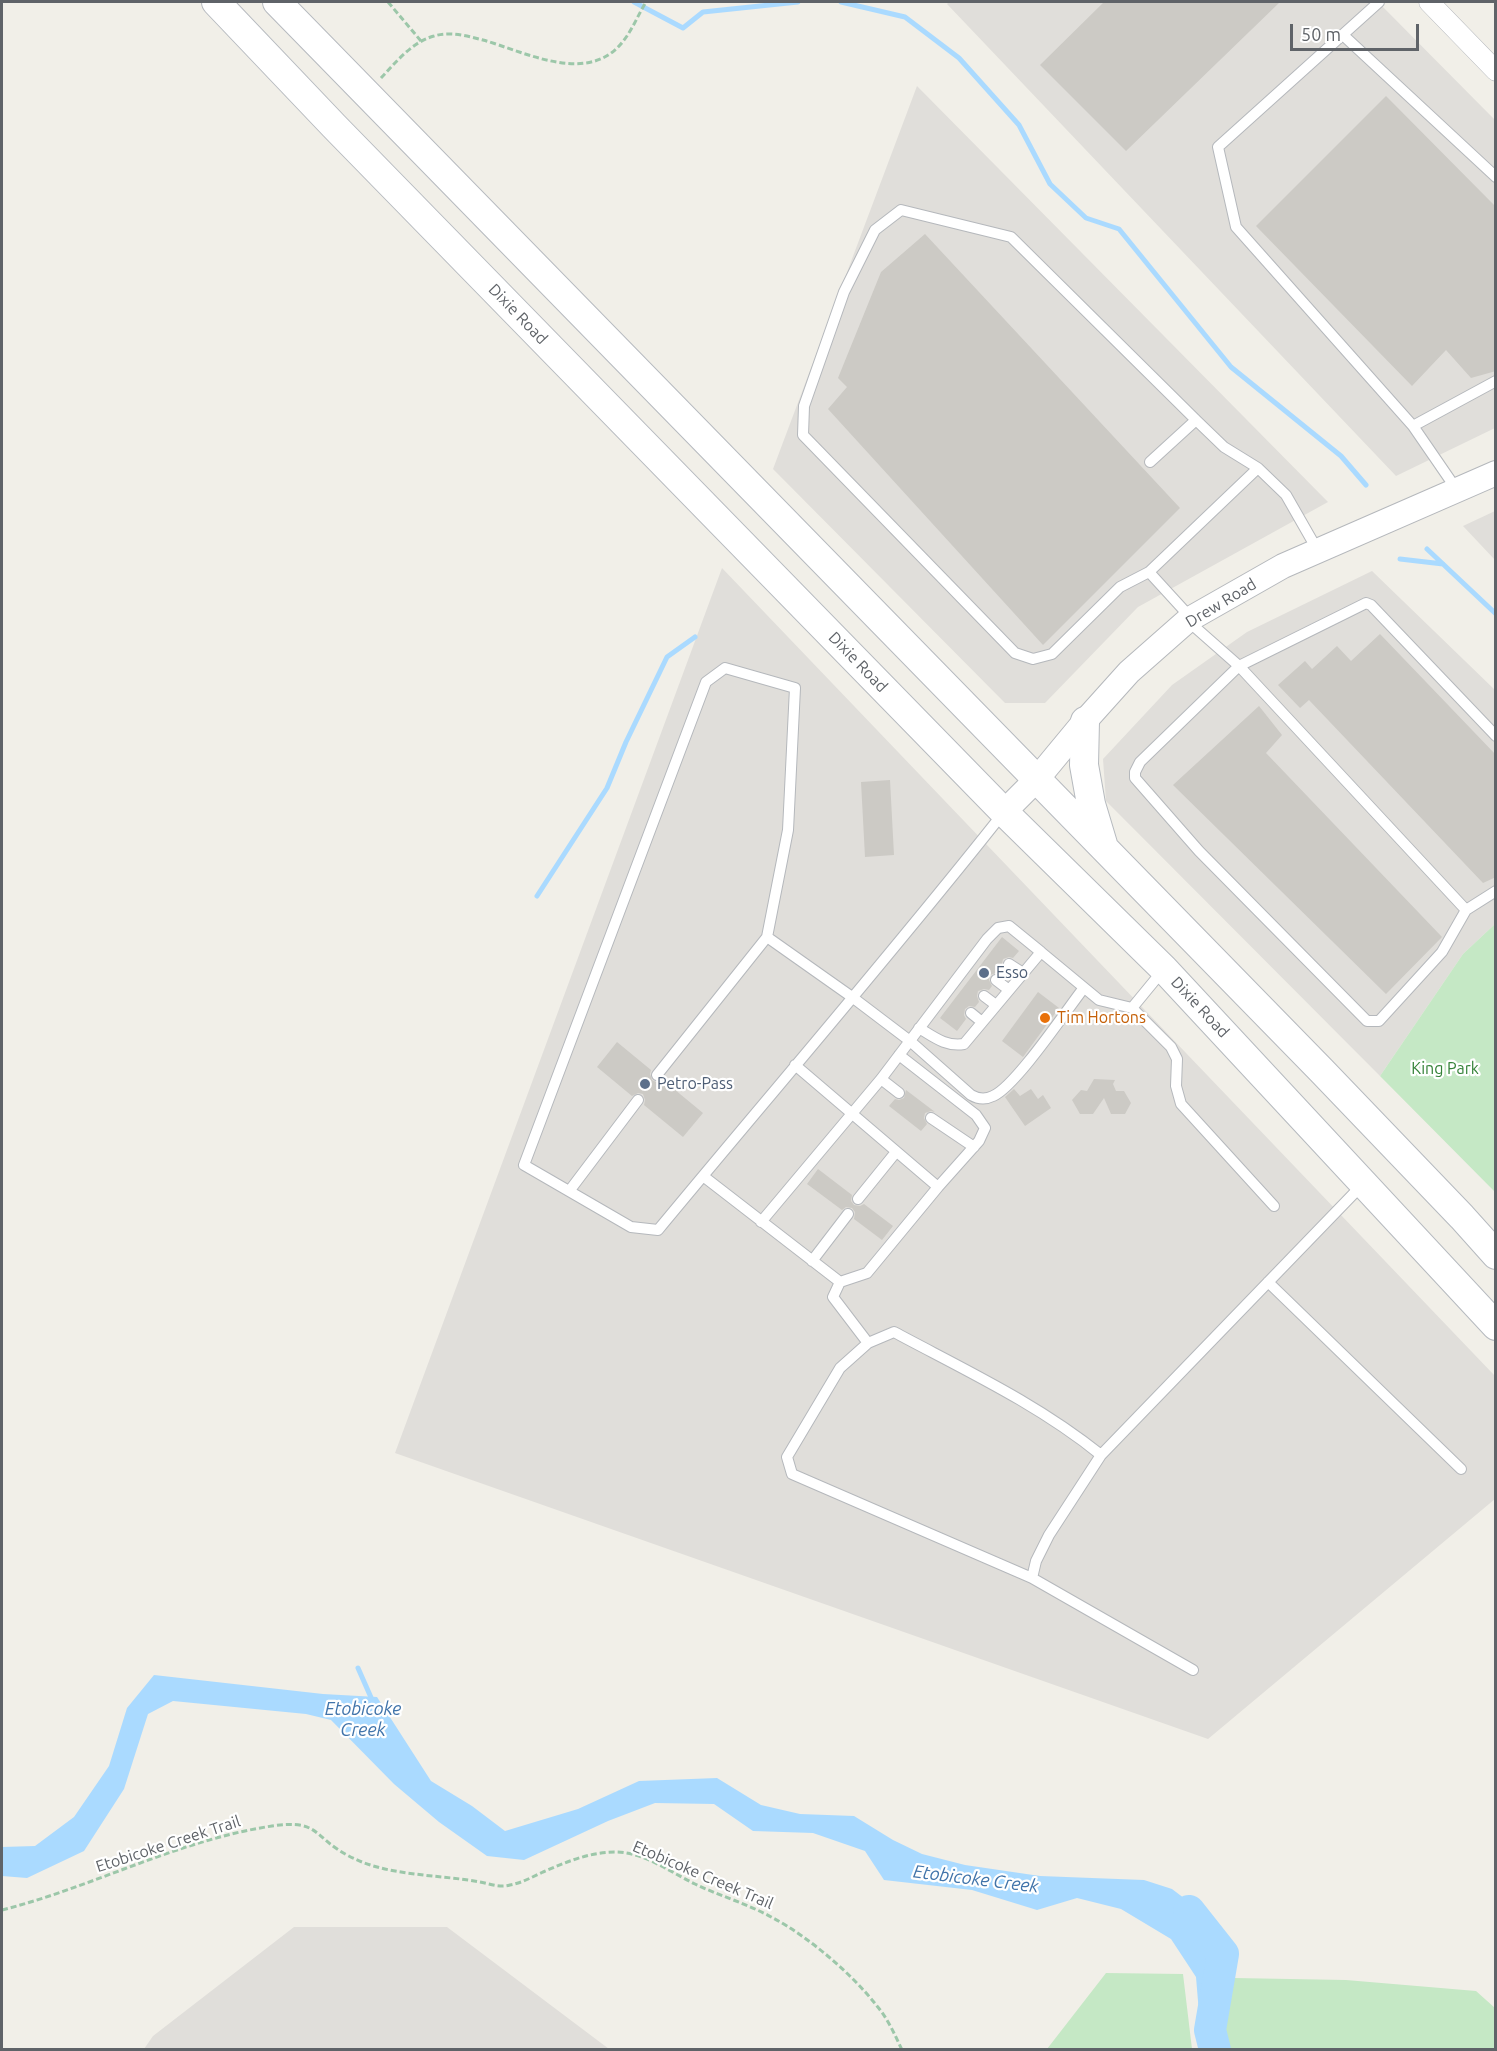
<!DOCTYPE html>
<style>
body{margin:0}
#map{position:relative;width:1497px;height:2051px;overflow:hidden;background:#f1efe8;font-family:Ubuntu,sans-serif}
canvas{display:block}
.frame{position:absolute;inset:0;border:3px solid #5f6368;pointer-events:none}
.scale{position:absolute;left:1290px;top:24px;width:129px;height:27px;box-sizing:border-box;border:3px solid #5f6368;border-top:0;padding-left:8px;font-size:18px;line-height:21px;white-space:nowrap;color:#5f6368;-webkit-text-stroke:4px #fff;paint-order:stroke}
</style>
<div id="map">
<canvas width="1497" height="2051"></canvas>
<div class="frame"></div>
<div class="scale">50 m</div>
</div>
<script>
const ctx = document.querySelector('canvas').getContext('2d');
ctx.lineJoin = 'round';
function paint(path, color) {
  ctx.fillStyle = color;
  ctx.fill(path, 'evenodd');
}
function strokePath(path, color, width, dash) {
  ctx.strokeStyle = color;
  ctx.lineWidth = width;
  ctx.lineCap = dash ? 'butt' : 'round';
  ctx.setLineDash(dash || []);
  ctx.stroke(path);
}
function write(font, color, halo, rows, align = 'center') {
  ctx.font = font + ' Ubuntu,sans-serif';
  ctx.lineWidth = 4.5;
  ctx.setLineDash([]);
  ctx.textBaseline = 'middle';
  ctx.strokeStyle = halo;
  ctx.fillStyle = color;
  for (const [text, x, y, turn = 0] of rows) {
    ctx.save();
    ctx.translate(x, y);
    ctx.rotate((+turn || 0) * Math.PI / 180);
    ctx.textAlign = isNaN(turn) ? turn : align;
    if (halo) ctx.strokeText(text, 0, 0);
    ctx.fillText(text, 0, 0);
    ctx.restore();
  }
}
paint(new Path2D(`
 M949 2H1378L1495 120V428L1396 476 947 4Z
 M917 86 1328 502 1138 607 1045 703H1005L773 469Z
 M1495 511V560L1463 526Z
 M722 568 1495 1376V1499L1208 1739 395 1453Z
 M1372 571 1495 690V924L1463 954 1380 1076 1106 801 1103 759 1172 685 1247 632Z
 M294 1927H447L609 2049H144L153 2036Z`), '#e0deda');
paint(new Path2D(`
 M1495 924V1192L1380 1076 1463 954Z
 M1106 1973 1183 1974 1192 2049H1047Z
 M1234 1978 1346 1980 1476 1991 1495 2008V2049L1225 2050 1222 2040Z`), '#c5e8c5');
paint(new Path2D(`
 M154 1675 323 1694 377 1697 431 1781 472 1806 505 1831 578 1809 639 1781 717 1778 761 1805 800 1814 854 1816 893 1840 922 1854 965 1865 1040 1876 1144 1880 1172 1889 1197 1908 1234 1978 1222 2040 1225 2049H1202L1196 1977 1171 1939 1121 1909 1077 1898 1037 1910 972 1890 884 1880 865 1851 813 1833 753 1831 714 1804 655 1803 608 1821 524 1860 487 1856 439 1822 394 1784 331 1720 306 1714 173 1701 148 1714 124 1789 84 1851 27 1878 2 1876V1847L35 1846 74 1817 109 1766 127 1708Z`), '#aadaff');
strokePath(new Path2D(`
 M634 2 683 28 703 12 798 2
 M841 2 905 17 959 58 1019 125 1050 184 1086 218 1119 229 1231 367 1341 456 1366 485
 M1427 549 1496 614
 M1400 559 1443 564
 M537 896 607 788 626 742 667 657 695 637
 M358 1668 373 1702`), '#aadaff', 5);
strokePath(new Path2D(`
 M1189 1911 1223 1954 1210 2030 1215 2050`), '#aadaff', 32);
paint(new Path2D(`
 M1104 2H1280L1126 151 1040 65Z
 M1386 96 1496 207V371L1471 378 1446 350 1412 386 1256 226Z
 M925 234 1180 508 1043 645 828 409 847 387 838 378 881 272Z
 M1380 634 1496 755V877L1483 883 1309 700 1300 708 1278 685 1305 661 1312 669 1337 646 1351 661Z
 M1259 706 1282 735 1266 753 1442 937 1386 994 1173 785Z
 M890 780 894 855 865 857 861 782Z
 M1002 937 1019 951 1013 958 1009 957 1003 959 1002 964 1004 970 1001 974 996 973 990 975 989 980 992 986 989 990 984 989 978 991 977 996 979 1002 975 1007 969 1006 965 1009 964 1015 966 1019 957 1031 940 1018Z
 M1038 992 1059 1008 1023 1057 1002 1041Z
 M617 1042 651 1070 650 1074 652 1080 656 1082 663 1080 703 1113 683 1137 644 1105 645 1100 643 1094 638 1093 632 1096 597 1067Z
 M1094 1079 1115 1080 1113 1084 1116 1091H1124L1131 1103 1125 1114H1111L1104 1098 1093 1114H1080L1072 1100 1081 1090 1087 1091Z
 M1014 1089 1020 1096 1031 1089 1038 1099 1043 1095 1051 1108 1025 1126 1005 1097Z
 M906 1090 935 1112 931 1111 925 1113 924 1118 927 1124 921 1131 889 1106 895 1099 899 1100 904 1098Z
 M818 1169 852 1195 851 1201 854 1205 860 1206 864 1204 893 1226 882 1240 854 1219 855 1212 852 1208 846 1207 842 1210 807 1184Z`), '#cccac5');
const service = new Path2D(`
 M1379 2 1218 147 1236 227 1413 426 1457 490
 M1343 35 1496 177
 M1413 426 1496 381
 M1150 462 1196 420 1224 447 1258 468
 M1149 572 1120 587 1052 654 1033 659 1015 653 803 435 804 406 844 292 875 230 901 210 1011 237 1196 420
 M1191 618 1149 572 1258 468 1286 495 1318 551
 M1188 621 1239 666 1466 910
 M1496 736 1371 605 1366 603 1239 666 1140 762 1135 772V778L1199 851 1367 1021H1379L1442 952 1466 910 1496 891
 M1004 812C892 954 773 1091 658 1230L631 1227 524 1165 706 682 725 668 795 688 788 830 767 937 852 997 910 1041 971 1095C978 1099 985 1100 993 1096 1015 1087 1066 1011 1083 989
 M1009 964 1023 973
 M996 980 1009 990
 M984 996 996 1005
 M1132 1008 1171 1047 1177 1059 1176 1086 1181 1104 1274 1206
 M971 1013 982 1022
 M919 1028C934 1037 946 1047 964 1044L1041 952 1099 1000 1132 1008 1164 969
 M899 1055 976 1115 985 1128 979 1141 938 1187
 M657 1075 767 937
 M881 1079 899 1093
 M931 1118 974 1147
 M703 1176 840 1282 867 1273 938 1187 795 1065
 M570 1190 638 1100
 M858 1199 896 1152
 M761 1222 881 1079 987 939 998 928 1009 926 1041 952
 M812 1261 848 1214
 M840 1282 833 1297 868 1343
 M1268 1282 1461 1469
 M1032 1578 792 1474 787 1457 840 1368 868 1343 894 1332C965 1370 1038 1404 1101 1455
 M1193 1670 1032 1578 1036 1561 1049 1535 1101 1455 1363 1184`);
const minor = new Path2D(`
 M1429 2 1496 71`);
const tertiary = new Path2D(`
 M1004 812 1037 779 1085 721 1129 672 1188 620 1283 566 1496 473`);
const secondary = new Path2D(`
 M216 2 334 126 1004 812 1164 969 1496 1326
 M277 2 1321 1070 1462 1217 1496 1255
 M1085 721 1084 765 1091 804 1103 844`);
strokePath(service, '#b5b8bc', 12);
strokePath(minor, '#b5b8bc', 21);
strokePath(tertiary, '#b5b8bc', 26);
strokePath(secondary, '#b6babf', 30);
strokePath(new Path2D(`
 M388 2 421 41
 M381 78C396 62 412 42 434 36 450 31 467 36 483 40 525 52 585 84 620 45 631 33 638 15 646 2
 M2 1910C93 1887 178 1840 272 1826 320 1819 313 1837 347 1855 369 1867 391 1871 415 1874 437 1877 459 1878 480 1882 490 1884 500 1888 510 1885 522 1883 532 1877 543 1872 566 1862 590 1852 615 1852 644 1852 670 1872 695 1884 720 1896 748 1904 773 1918 809 1937 852 1974 877 2006 888 2019 895 2035 902 2050`), '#9cc7a9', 3, [6, 3]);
strokePath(service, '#fff', 10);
strokePath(minor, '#fff', 20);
strokePath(tertiary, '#fff', 24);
strokePath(secondary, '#fff', 28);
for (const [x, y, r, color] of [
 [984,973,6,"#5c6f8a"],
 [1045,1018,6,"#e8710a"],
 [645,1084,6,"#5c6f8a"]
]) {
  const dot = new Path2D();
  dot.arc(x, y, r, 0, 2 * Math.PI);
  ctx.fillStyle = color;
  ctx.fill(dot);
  strokePath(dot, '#fff', 2);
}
write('16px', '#5f6368', '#fff', [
 ["Dixie Road",518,314,46],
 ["Drew Road",1221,603,-31],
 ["Dixie Road",858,662,46],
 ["Dixie Road",1200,1007,47],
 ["Etobicoke Creek Trail",168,1844,-18],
 ["Etobicoke Creek Trail",703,1875,23]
]);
write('16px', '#4e5e75', '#fff', [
 ["Esso",996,973],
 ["Petro-Pass",657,1084]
], 'left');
write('16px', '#c56008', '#fff', [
 ["Tim Hortons",1057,1018]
], 'left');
write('16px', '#348238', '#fff', [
 ["King Park",1445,1069]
]);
write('italic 18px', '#4174aa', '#fff', [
 ["Etobicoke",363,1709],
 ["Creek",363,1730],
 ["Etobicoke Creek",976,1879,7]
]);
</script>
